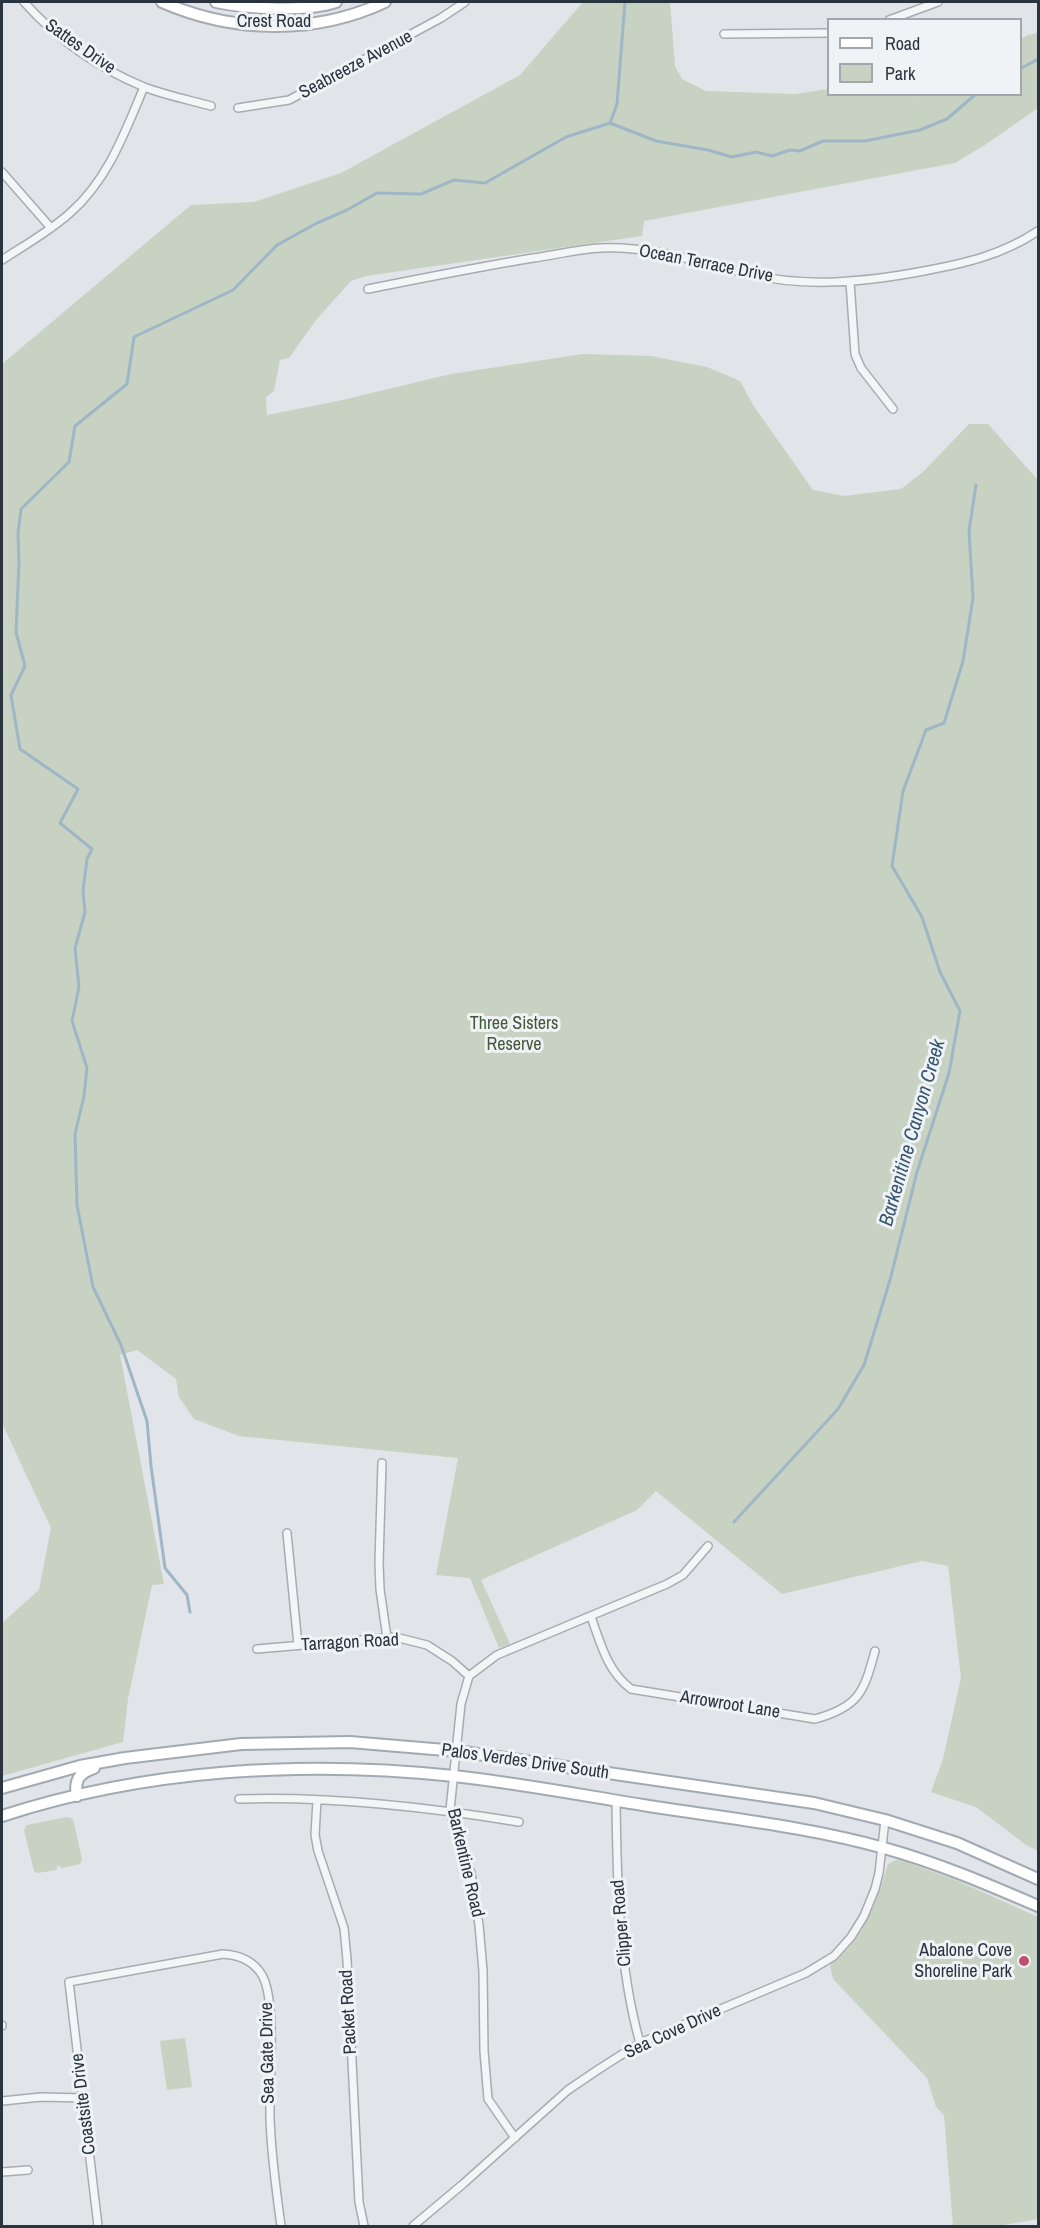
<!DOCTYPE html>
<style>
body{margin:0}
#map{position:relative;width:1040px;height:2228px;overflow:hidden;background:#e1e4e8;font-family:"Archivo Narrow",sans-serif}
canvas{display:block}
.frame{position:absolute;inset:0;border:3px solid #2a343f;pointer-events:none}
.legend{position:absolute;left:827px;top:18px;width:195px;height:78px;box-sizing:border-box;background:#f0f3f6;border:2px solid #a1a7ad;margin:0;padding:8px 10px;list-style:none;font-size:18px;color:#2a343f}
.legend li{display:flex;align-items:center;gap:12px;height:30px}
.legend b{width:30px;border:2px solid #a1a7ad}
</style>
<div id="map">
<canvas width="1040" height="2228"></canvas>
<div class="frame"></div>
<ul class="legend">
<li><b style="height:8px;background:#fff"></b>Road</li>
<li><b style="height:16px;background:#c8d2c2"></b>Park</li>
</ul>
</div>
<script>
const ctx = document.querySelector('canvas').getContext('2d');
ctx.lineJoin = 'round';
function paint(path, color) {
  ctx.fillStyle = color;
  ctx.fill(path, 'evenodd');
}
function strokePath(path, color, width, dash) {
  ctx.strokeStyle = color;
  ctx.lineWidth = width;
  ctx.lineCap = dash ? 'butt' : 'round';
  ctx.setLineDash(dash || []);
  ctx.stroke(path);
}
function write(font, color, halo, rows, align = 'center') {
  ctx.font = font + ' "Archivo Narrow",sans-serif';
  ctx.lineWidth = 6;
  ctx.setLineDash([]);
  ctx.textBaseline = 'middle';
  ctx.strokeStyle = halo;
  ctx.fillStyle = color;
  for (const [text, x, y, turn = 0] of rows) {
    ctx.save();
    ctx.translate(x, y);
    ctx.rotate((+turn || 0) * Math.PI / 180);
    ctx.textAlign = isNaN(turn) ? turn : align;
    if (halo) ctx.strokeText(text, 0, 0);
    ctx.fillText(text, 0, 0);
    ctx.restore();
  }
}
paint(new Path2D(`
 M583 2H670L675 66 682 79 706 91 795 94 828 89V94H911L912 97 918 94H1020L1021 39 1028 35 1038 33V108L985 145 955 163 644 221 642 236 366 276 351 281 316 320 289 358 280 360 274 391 266 397 267 415 338 401 451 374 583 354 651 356 707 367 740 381 753 405 813 490 844 496 901 489 923 472 969 424H988L1038 480V1851L1026 1845 976 1807 931 1792 943 1759 961 1678 948 1566 922 1561 782 1594 656 1491 637 1510 481 1580 510 1644 499 1648 470 1578 436 1575 458 1458 239 1436 194 1419 179 1397 176 1379 137 1350 120 1355 164 1584 152 1585 128 1699 123 1742 2 1776V1623L39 1590 51 1528 2 1423V364L191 205 254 202 341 173 520 75Z
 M67 1817 73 1819 82 1859 80 1864 62 1868 58 1865 56 1870 38 1873 34 1871 24 1830 27 1825Z
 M898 1859 958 1881 1038 1917V2219L998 2226H953L944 2115 936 2107 927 2078 833 1979 830 1965C864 1939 876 1904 888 1864Z
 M185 2038 192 2087 167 2090 160 2041Z`), '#c8d2c2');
strokePath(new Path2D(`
 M1020 69 1038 59
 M610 123 656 141 708 150 732 157 756 152 772 156 790 150 800 151 823 141H865L920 130 947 119 976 94
 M734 1522 838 1409 864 1365 890 1280 917 1172 949 1073 960 1011 940 972 922 917 892 866 903 791 926 730 944 723 963 661 973 598 969 531 976 485
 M190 1612 187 1595 165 1568 151 1466 147 1421 121 1345 93 1287 77 1205 75 1134 84 1096 87 1068 72 1021 79 987 75 948 85 912 83 891 87 859 92 849 60 823 78 789 20 749 11 695 25 666 16 632 19 563 18 533 21 509 69 462 75 426 127 384 134 337 233 290 277 245 317 223 347 210 377 193 421 194 454 180 485 183 566 137 610 123 617 104 625 2`), '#9eb6c6', 3);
const minor = new Path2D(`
 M24 2C56 38 98 68 144 87 165 95 189 100 211 106
 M889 20 938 2
 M724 34 828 33
 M238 108 289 100 441 18 465 2
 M2 172 51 228
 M2 260C25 245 50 231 70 213 108 180 125 132 144 87
 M850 282 855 354 861 368 893 409
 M368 289C423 278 478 267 533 258 555 255 579 249 601 248 654 246 697 262 748 274 807 288 865 282 924 271 966 263 1002 255 1038 231
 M382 1463 379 1562 380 1589 387 1638
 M287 1533 298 1645
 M591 1617C601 1644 607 1671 631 1689L815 1719C859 1707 864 1692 875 1651
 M257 1649 395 1637 427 1645 452 1661 469 1676
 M239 1799C332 1796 427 1807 519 1822
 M317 1800 315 1835 318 1851 344 1928 347 1960 359 2202 364 2226
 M616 1801C617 1881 618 1965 640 2043
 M2 2025V2026
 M2 2101 41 2097 83 2098
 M515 2138 488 2099 484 2051 483 1971 479 1925 471 1873 457 1838 450 1810 461 1704 469 1676 497 1655 667 1584 683 1575 708 1546
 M2 2172 28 2170
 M98 2226 69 1982 223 1954C239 1955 253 1960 262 1975 277 2001 269 2083 270 2117 271 2153 276 2190 281 2226
 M413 2226 463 2184 568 2090 599 2069 640 2043 806 1973 834 1956 851 1937 864 1916 875 1889 879 1873 885 1820`);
const secondary = new Path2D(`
 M162 2C233 33 315 35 385 2
 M216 2C249 9 305 12 336 2`);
const primary = new Path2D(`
 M2 1788 80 1766 125 1758 241 1744 350 1742 457 1751 814 1803 885 1820 957 1843 1038 1879
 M77 1796C74 1780 79 1773 94 1768
 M2 1816C146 1769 304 1760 454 1776 517 1783 581 1795 643 1805 723 1818 806 1826 884 1848 938 1863 987 1884 1038 1906`);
strokePath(minor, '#a6acb2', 10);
strokePath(secondary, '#a6acb2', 14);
strokePath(primary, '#a1aab3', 14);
strokePath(minor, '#f3f5f7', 7);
strokePath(secondary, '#fff', 10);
strokePath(primary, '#fff', 10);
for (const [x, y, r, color] of [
 [1024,1961,6,"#c44f6d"]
]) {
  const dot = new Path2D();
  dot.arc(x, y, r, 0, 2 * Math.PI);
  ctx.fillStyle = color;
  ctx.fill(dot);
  strokePath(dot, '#f0f3f6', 2);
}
write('18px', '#2a343f', '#f0f3f6', [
 ["Crest Road",274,22],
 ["Sattes Drive",80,47,35],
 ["Seabreeze Avenue",356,65,-28],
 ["Ocean Terrace Drive",706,264,11],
 ["Tarragon Road",350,1643,-3],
 ["Arrowroot Lane",730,1705,9],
 ["Palos Verdes Drive South",525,1762,8],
 ["Barkentine Road",465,1863,77],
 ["Clipper Road",622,1923,-95],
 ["Packet Road",349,2012,-93],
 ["Sea Cove Drive",673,2032,-25],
 ["Sea Gate Drive",268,2053,-91],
 ["Coastsite Drive",84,2104,-97]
]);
write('18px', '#425939', '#f0f3f6', [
 ["Three Sisters",514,1024],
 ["Reserve",514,1045]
]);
write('18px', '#2a343f', '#f0f3f6', [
 ["Abalone Cove",1012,1951],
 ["Shoreline Park",1012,1972]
], 'right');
write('italic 20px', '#37566f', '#f0f3f6', [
 ["Barkenitine Canyon Creek",913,1133,-74]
]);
</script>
